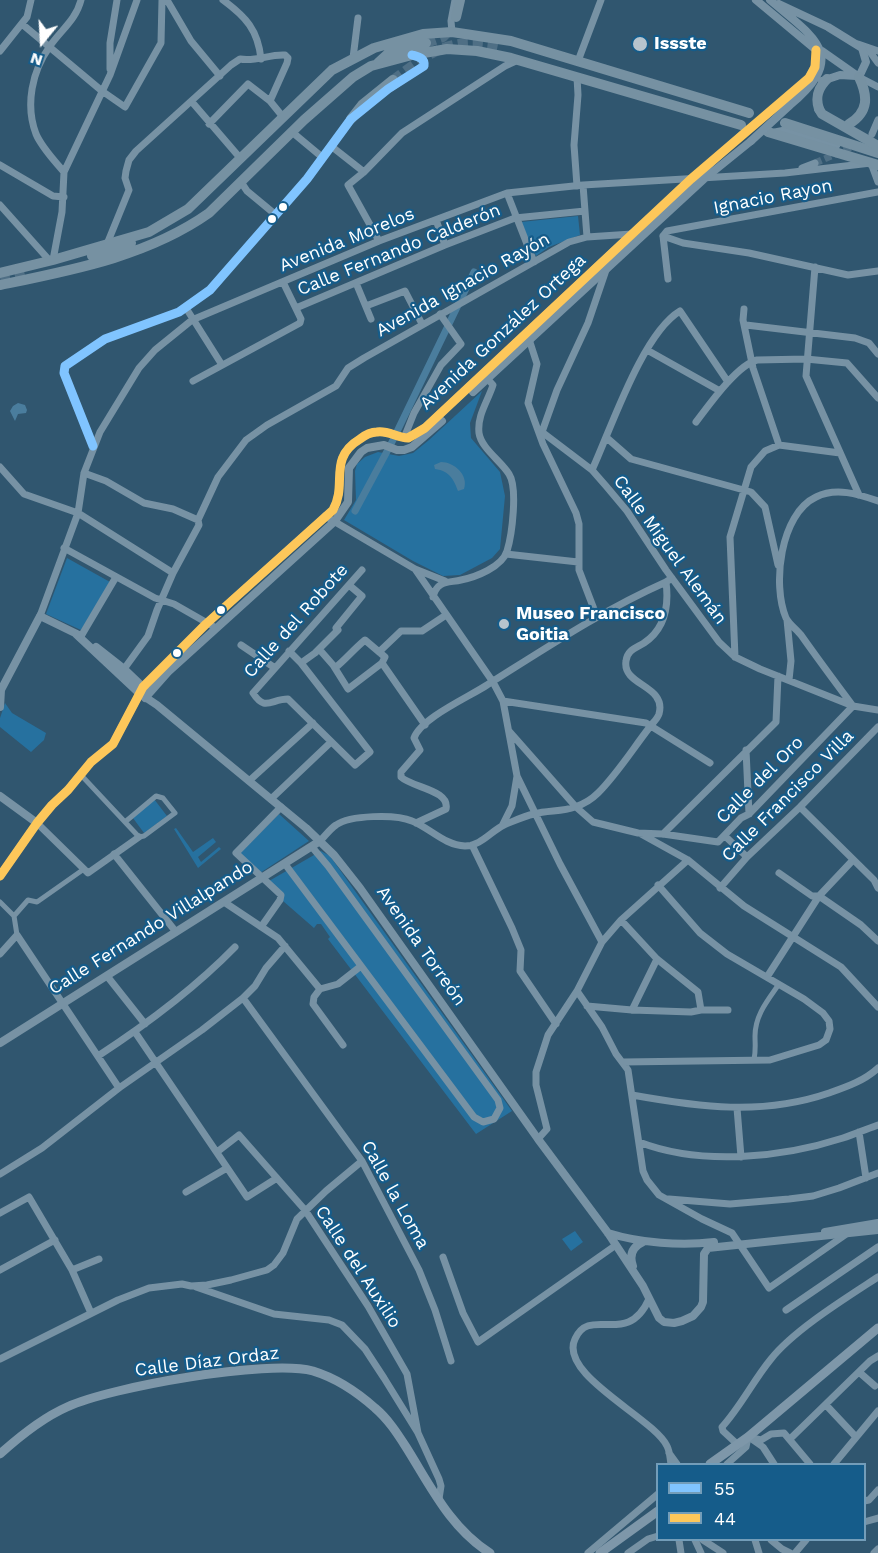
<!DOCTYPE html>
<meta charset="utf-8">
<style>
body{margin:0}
#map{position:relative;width:878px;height:1553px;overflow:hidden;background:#30566f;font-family:"Work Sans",sans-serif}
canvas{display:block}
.legend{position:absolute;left:656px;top:1463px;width:210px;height:78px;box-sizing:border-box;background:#155c8a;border:2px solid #739db9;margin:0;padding:8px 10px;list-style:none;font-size:18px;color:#fff}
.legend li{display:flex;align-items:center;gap:12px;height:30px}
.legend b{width:30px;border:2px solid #739db9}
.north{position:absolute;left:12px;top:12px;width:60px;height:60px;-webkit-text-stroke:4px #155c8a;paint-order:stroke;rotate:198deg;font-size:16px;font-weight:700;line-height:24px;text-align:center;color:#fff}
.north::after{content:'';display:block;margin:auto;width:21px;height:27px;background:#fff;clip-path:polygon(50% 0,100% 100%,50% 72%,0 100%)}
</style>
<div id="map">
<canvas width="878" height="1553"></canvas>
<ul class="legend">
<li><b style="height:8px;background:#80c4ff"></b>55</li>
<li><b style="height:8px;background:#fdc75a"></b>44</li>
</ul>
<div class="north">N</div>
</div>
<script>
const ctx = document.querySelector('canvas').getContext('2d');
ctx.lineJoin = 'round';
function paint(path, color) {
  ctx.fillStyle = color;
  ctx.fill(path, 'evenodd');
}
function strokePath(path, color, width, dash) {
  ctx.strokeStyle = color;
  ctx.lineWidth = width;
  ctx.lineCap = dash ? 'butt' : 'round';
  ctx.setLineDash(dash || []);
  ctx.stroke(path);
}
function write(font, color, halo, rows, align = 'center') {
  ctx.font = font + ' "Work Sans",sans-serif';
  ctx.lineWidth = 4.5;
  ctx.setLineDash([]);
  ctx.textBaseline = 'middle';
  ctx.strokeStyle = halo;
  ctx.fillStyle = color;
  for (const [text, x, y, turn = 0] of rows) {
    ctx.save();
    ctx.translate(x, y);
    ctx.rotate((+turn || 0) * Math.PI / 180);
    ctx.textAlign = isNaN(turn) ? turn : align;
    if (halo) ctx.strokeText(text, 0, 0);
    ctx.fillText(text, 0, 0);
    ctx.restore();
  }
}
paint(new Path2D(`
 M578 216 580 235 549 247 536 256 521 222Z
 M482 391 470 423 471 438 500 472 505 496 500 549 492 558 460 575 443 576 413 561 344 520 356 500 355 471 357 464 365 457 378 452 399 456 413 453 429 440Z
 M67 558 110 582 81 630 46 614Z
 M5 703 12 713 46 733 44 740 31 752 0 727V718Z
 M154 799 167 816 144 833 133 818Z
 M279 814 309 841 260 873 241 855V852Z
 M176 828 193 852 213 838 216 842 198 857 201 862 219 847 221 849 198 868 174 829Z
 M321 851 330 856 512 1111 476 1134 328 939 330 937 321 924H317L314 928 283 901 269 881Z
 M575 1231 583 1242 571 1251 562 1239Z`), '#26719f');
paint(new Path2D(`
 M18 403 25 405 27 410 26 413 18 414 15 421 10 411 13 406Z
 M441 462C454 462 469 475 464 489L458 491C454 480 450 471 435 469L434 465Z`), '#4a7d9d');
strokePath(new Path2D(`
 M355 511 391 444 474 272`), '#4a7d9d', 7);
strokePath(new Path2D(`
 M815 163 857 145`), '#4f6f85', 7, [7, 3.5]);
strokePath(new Path2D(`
 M426 43 443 37 451 29
 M393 80C431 52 449 36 499 46
 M0 278 25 273`), '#4f6f85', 10, [10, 5]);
strokePath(new Path2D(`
 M81 775 139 837 144 836 175 813 163 798 156 796 125 822
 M0 902 14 916 17 935
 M14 916 28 900 37 902 84 869
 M754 1060C756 1049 755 1045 755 1036 755 1015 768 1000 779 984`), '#7792a4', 5);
strokePath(new Path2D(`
 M167 0 191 41 220 76
 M223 0C246 17 258 30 261 59
 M22 24 102 91 125 107 161 43 162 0
 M452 32 451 21 455 0
 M858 44 878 51
 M863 48 870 52 878 63
 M0 51 27 17 31 0
 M353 58 358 18
 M578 61 601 0
 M110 69V43L117 0
 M577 77 578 95 574 145 577 186
 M859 77 878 87
 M389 89 424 66V61L415 56
 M192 102 241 159
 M209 124 248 84 270 101
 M292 132 322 157
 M775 132 785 130 837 145
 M872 134 878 120
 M331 146 364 172
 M0 165 53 196 64 197
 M802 168 815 163
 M64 172C54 160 42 148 36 134 25 105 32 71 50 46 61 30 76 20 81 0
 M241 182 247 191 276 215
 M583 185 587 237
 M507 193 534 262
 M0 205 50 261
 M436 220 445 245
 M663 236 667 231 878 192
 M663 236 683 243 749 253 848 275 878 271
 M663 236 668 279
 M379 241 348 185 364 172 402 133 505 66 518 60
 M107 244 129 190 125 178 126 171 129 160 136 151 231 65 240 59C256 62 269 54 285 55L288 58 287 63 270 101 283 117
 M53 260 62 212 64 172 110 75 137 0
 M815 267 806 376 859 495
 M356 283 371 319
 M366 306 405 291 422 324
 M186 308 222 365
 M296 308 445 245 515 218 585 211
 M744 309 743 320 753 368 779 445
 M746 325 855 338 869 343 878 354
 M528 336 537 364 528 403 543 444 576 513 579 524V570L597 617
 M647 350 720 391
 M193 381 300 323 301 319 283 282
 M696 422C709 405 737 365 757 360L806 359 847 363 878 398
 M538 429 592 470 606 486 627 511 666 570 719 642 735 657 760 669 853 706 878 710
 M542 432 557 390 588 323 606 270
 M404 438 414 413 441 365 461 344 440 314
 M607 438 631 459 751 492 765 507 778 565
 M93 446 64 373 65 366 105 339 179 312 210 290 307 179 352 117
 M0 467 24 494 78 513 173 573
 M592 470C611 429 642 334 680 311L728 382
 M84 473 106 481 144 503 173 509 198 520
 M325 516 415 569 445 581
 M64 548 155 598 174 604 216 628
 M506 554 578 562
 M415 569 493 682 503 701 517 776 512 806 502 826
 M433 597C437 580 448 583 461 580 476 577 502 567 507 551 512 535 518 488 509 474 501 461 481 448 479 433 477 415 488 401 493 385L485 376
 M40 616 78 513 84 473 100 432 139 368 155 350 192 320 379 241 507 193 583 185 785 173 871 163 878 182
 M787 620 791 661 789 680
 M80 638 116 577
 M241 645 275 668
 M319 649 333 665 348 689 382 663 385 657 365 640C354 649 346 659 335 668
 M289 651 301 663 370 752 355 765 288 699C271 699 265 712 253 693L362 570
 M379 652 401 631H422L446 615
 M735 657 730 537 751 467 765 451 779 445 840 453
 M301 663 315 653 338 630 336 628 362 596 349 585
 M382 663 425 725
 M124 669 148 636 157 610 173 573 199 525 198 520 218 477 246 440 267 425 336 386 348 368 364 358 569 242 587 237 632 234
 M503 701 646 723 710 763
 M509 731 576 807 593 822 638 833 663 834 718 842 741 818 749 814 853 706C835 682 818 659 801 635 797 630 789 624 786 618 772 585 780 514 816 497 836 487 858 494 878 501
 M746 750 749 814
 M517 776 560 864 602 942
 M249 781 313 723
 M271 799 331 742
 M800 807 874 880 878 888
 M37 823 88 873 139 837
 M416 823 446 809C450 790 413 788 401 777V772L420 750 414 738C421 718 469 697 487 685 546 648 603 610 666 582
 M641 834 688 860 744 906 841 967 878 1007
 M663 834 776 722 778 676
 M725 836 747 857
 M320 841C325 836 330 829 336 825 350 815 396 814 412 821 430 828 444 845 465 846 481 846 491 831 504 825 514 821 524 816 534 814 548 810 562 812 575 807 584 804 591 800 598 793 617 774 632 750 649 728 652 723 657 720 659 714 667 685 622 686 626 661 627 650 636 648 644 643 665 629 669 605 666 582L672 578
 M472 845 512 928 521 950 520 971 556 1024
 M114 854 176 932
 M285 864 474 1117 483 1122 494 1119 500 1108 498 1100 328 866 312 847
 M779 873 812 896H819L861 925 878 941
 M720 888 747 857 800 807 878 727
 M224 902 278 938 320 989
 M621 920 657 959 698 992 701 1010
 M261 927 280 900 281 895 236 853 281 807
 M0 954 17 935 119 1088
 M107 976 145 1024
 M767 977 819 896 853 860
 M320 989 314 997 313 1004 343 1045
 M320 989 338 984 361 966
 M577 991 602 1027 616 1054 628 1070 643 1171 647 1180 659 1195 702 1219 732 1233 769 1288 845 1235
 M243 998 362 1161 419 1270 435 1310 451 1361
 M587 1006 632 1010 691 1012 701 1010H728
 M632 1010 657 959
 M135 1032 247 1197 277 1178
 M98 1056C147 1024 194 989 235 947
 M623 1062 770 1060 819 1045 826 1040 830 1029 829 1021 823 1013 804 999 727 954 700 933 658 885
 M632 1095C699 1107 762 1116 829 1093 846 1087 864 1081 878 1068
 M737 1108 741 1157
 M859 1132 866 1178
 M538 1139 547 1129 536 1085V1072L548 1035 577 991 602 942 621 920 688 860
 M639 1142C701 1166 781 1158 843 1138 855 1134 866 1129 878 1125
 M217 1152 239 1135 305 1210 368 1306 407 1374 418 1433
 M0 1174 42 1148 119 1088 202 1030 243 998 255 986 266 968 285 946
 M186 1192 227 1168
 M669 1199 730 1204 789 1199 813 1196 839 1188 878 1173
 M0 1213 29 1197 72 1270 91 1313
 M443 1257 463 1313 478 1342 616 1245
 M0 1270 55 1240
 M72 1270 99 1259
 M196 1287 274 1314 329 1320 342 1325 365 1349 384 1378 418 1433 439 1479 441 1486 439 1499
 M649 1299C627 1348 590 1305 575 1339 558 1375 654 1418 667 1446 670 1452 670 1459 671 1464
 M786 1310 878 1247
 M0 1359 118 1300 149 1288 182 1284 191 1286 207 1285 231 1280 267 1270 274 1265 283 1253 297 1219 326 1191 362 1161
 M859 1372 875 1386
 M826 1405 856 1437
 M748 1437 761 1440 771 1434 784 1433 810 1464
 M790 1439 870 1361 878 1356
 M753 1440 763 1447 774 1464
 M737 1444 723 1431 722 1427C741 1406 753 1381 771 1359 794 1330 846 1298 878 1277
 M669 1453 677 1464
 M727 1464 746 1447 748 1437
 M834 1464 878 1411
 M864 1501 869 1500 878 1490
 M864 1522 878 1518
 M679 1540 681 1553
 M695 1540 701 1553
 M703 1540 723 1553
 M755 1540 759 1553
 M771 1540 782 1549 790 1553
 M588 1553 658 1494
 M628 1553 648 1539 658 1536
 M795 1553 806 1540
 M874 1553 878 1549`), '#7792a4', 7);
strokePath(new Path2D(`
 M756 0 816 50 822 51 859 77
 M770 0C816 39 849 56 789 106
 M779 4 828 27 862 48 866 62 859 77
 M822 81 840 75 856 76
 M781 103C796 91 814 79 816 60
 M473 392 704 179 751 141
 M76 634 139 693 157 705 306 828 334 855 360 888 538 1139 608 1233 643 1286 659 1318 664 1322 674 1323 682 1321 693 1316 701 1307 703 1302 704 1254 708 1248 878 1230
 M96 647 124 669 145 689
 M145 698 168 672 335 521 348 502 349 468 361 452 367 448 384 445 397 450H404L412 447 442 421
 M0 707 1 690 40 616 81 636
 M0 796 37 823
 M0 876 37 823 52 805 68 790 91 762 113 744 143 687 206 624 333 510C348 484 327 459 360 439 365 435 370 432 377 432 388 430 397 438 408 438L425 428 632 234 744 133
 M0 1043 320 841
 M825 1232 878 1223
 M608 1233C640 1243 681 1246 714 1242
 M633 1266C629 1255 632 1247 643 1242`), '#7792a4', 8);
strokePath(new Path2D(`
 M0 1454C20 1436 42 1418 67 1407 110 1387 268 1359 313 1371 336 1378 357 1392 375 1408 388 1419 397 1433 406 1447 430 1485 450 1528 490 1553
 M710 1464 748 1437 878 1328
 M600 1553 658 1511`), '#7e97a9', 9);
strokePath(new Path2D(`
 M456 17 460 0
 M378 63 390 52 426 43
 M819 109C815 97 818 88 827 79
 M351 119 362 105 393 80
 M785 123 878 153
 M849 124C869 112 868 96 859 77
 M768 132 878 165
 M92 256 131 243
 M0 273 53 260 149 232 188 209 332 70 374 48 423 34 452 32 511 41 749 113
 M0 285C73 270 148 256 209 213L304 120 353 77 371 66 412 55 447 49 477 51 511 58 741 125`), '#7691a2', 10);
strokePath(new Path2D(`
 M744 133 781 103
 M751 141 789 106`), '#7792a4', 8);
strokePath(new Path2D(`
 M819 109 822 114 878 146`), '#7691a2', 10);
strokePath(new Path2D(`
 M93 446 64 373 65 366 105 339 179 312 210 290 307 179 351 119 388 89 424 66C425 58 419 57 412 55`), '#80c4ff', 9);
strokePath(new Path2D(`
 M0 876 37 823 52 805 68 790 91 762 113 744 143 687 206 624 333 510C348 484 327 459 360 439 365 435 370 432 377 432 388 430 397 438 408 438L425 428 691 179 809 78 815 67 816 50`), '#fdc75a', 9);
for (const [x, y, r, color] of [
 [640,44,8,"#b7c4cd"],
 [283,207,5,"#fff"],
 [272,219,5,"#fff"],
 [221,610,5,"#fff"],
 [504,624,6,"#b7c4cd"],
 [177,653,5,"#fff"]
]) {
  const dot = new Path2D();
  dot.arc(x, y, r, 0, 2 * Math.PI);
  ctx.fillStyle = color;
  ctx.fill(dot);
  strokePath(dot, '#155c8a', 2);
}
write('bold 18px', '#fff', '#155c8a', [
 ["Issste",654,44],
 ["Museo Francisco",516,614],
 ["Goitia",516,635]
], 'left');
write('18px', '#fff', '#155c8a', [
 ["Ignacio Rayon",773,197,-11],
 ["Avenida Morelos",347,240,-22],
 ["Calle Fernando Calderón",399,250,-22],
 ["Avenida Ignacio Rayón",463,285,-29],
 ["Avenida González Ortega",503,332,-43],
 ["Calle Miguel Alemán",670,550,54],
 ["Calle del Robote",296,621,-48],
 ["Calle del Oro",760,780,-45],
 ["Calle Francisco Villa",788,796,-45],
 ["Calle Fernando Villalpando",151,928,-32],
 ["Avenida Torreón",421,946,55],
 ["Calle la Loma",395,1195,61],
 ["Calle del Auxilio",358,1267,57],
 ["Calle Díaz Ordaz",207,1362,-7]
]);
</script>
